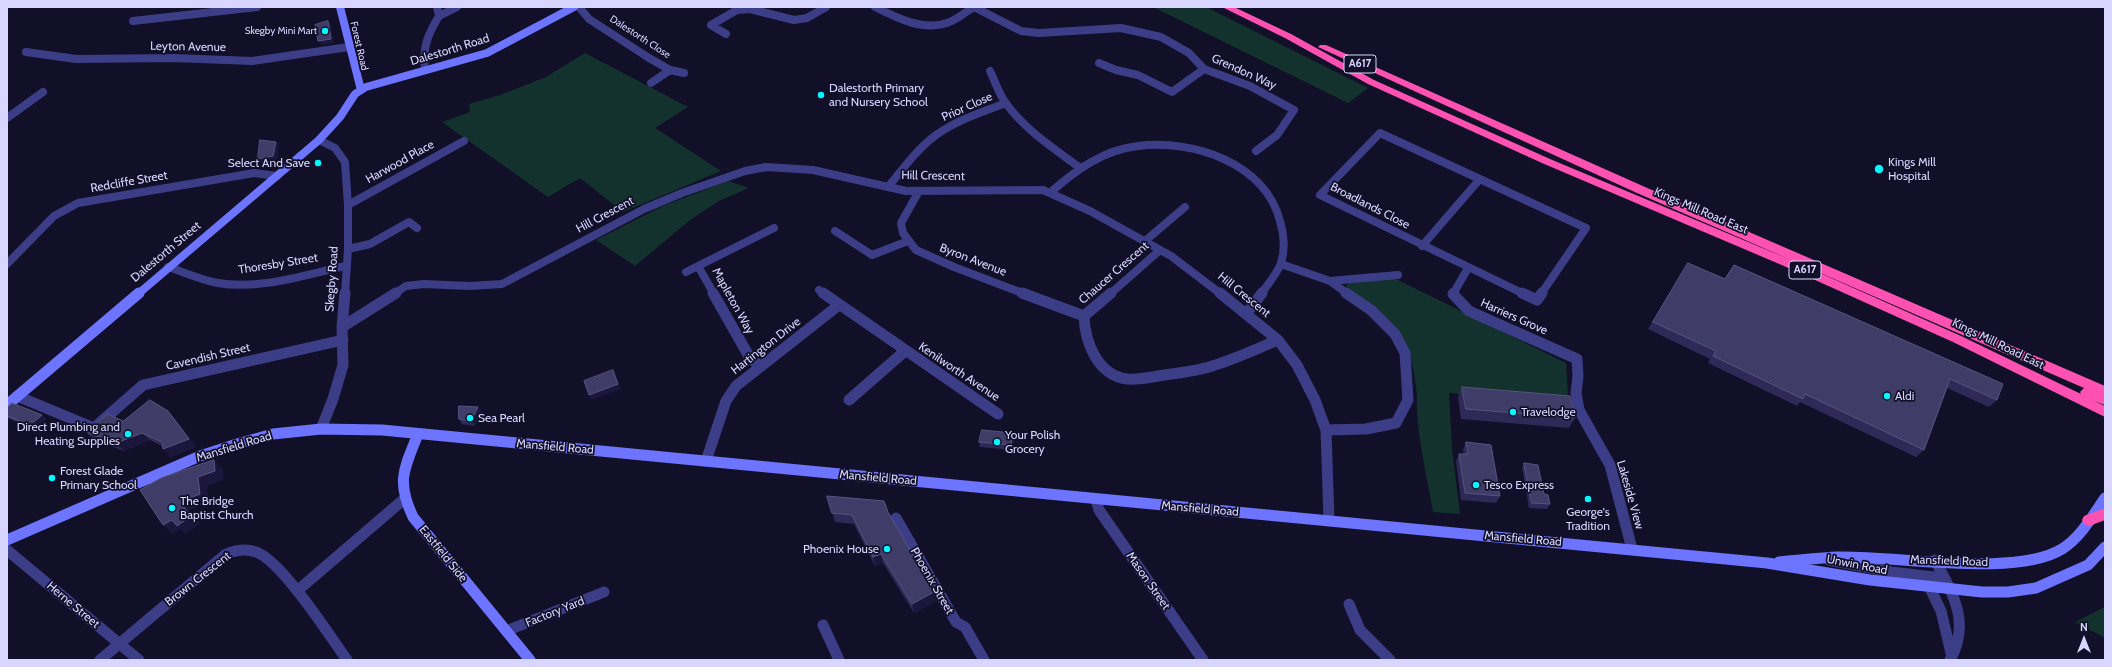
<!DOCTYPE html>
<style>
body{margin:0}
#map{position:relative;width:2112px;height:667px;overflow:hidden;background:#121028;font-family:Cabin,sans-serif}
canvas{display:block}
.frame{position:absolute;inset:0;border:8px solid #d8d6ff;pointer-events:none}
.north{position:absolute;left:2064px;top:619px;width:40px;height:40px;-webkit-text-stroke:3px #121028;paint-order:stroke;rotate:0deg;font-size:11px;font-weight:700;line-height:16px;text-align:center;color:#d8d6ff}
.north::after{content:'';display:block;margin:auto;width:14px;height:18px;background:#d8d6ff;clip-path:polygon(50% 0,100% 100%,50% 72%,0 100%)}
</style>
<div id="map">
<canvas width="2112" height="667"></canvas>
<div class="frame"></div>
<div class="north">N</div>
</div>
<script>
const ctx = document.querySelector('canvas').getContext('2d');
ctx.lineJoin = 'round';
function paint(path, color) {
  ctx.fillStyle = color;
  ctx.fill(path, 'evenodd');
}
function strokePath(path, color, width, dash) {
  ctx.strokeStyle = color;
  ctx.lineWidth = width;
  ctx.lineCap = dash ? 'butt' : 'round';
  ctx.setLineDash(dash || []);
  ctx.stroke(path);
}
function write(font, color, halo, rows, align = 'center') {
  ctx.font = font + ' Cabin,sans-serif';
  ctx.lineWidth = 3.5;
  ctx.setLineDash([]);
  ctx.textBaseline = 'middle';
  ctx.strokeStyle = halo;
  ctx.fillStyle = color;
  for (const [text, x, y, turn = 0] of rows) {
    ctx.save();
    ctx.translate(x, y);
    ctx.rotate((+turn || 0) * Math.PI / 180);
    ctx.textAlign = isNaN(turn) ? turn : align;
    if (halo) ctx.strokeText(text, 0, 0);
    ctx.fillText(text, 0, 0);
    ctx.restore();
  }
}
paint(new Path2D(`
 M1153 7H1206L1368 88 1348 103Z
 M585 53 688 107 655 128 721 171 623 212 580 178 548 197 442 122 470 112 469 104 500 95 546 77Z
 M728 181 749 188 719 201 690 220 635 266 596 240 663 206Z
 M1394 278 1566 363 1568 397 1564 403 1449 393 1452 448 1460 514 1433 512C1428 483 1421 453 1418 424 1416 412 1418 399 1416 387 1410 332 1389 316 1346 287L1348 283Z
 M2105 607V638L2075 622Z`), '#13322e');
strokePath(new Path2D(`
 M579 7 589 19 649 58 670 70 684 73
 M875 7C897 18 922 31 947 23 957 20 965 12 974 7L1021 31 1039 33 1121 28 1161 37 1189 53 1204 69 1250 86 1294 110 1277 135 1256 151
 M439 16 457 7
 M133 21 257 7
 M726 34 711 25 737 10 750 9 794 20 807 18 826 7
 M26 52 76 59 174 58 252 61 349 47
 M1099 63 1116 70 1138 75 1172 92 1204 69
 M425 70C422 48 428 34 439 16L437 7
 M990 71C995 81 998 92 1005 102 1024 129 1053 148 1079 167
 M651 83 670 70
 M7 118 43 92
 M319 140 335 148 345 162 348 205V249L345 294
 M888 187C903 169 917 149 936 135 957 120 982 112 1006 103
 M919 191 901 223 903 233 916 250 954 267 1025 294
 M1051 192C1076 170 1103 150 1138 146 1193 139 1265 163 1280 221 1284 234 1285 250 1281 263 1277 274 1268 284 1261 294
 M348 205 464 141
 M835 231 872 255 908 241
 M1145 241 1185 207
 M1422 246 1479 180
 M348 249 370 244 409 222 417 228
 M7 264 54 216 78 203 254 173 277 176
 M1281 264 1330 281 1348 294
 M698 266 714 294
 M168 267C184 272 201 280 218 283 260 290 304 275 345 266
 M686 272 774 228
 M1330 281 1398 275
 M819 290 824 294
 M394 294 406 286 424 284 470 286 502 284 644 209 682 193 745 171 766 167 813 170 906 191 1043 190 1090 211 1171 256 1221 294
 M1110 294 1160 250
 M1453 294 1468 268
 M1524 294 1320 195 1380 133 1586 228 1541 294`), '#3b3d87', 8);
strokePath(new Path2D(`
 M713 293 750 358 760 366
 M823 293 998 414
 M1022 293 1084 316
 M1111 293 1084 316C1085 342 1097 375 1127 379 1140 380 1152 377 1164 375 1180 373 1197 371 1212 366 1235 359 1256 349 1278 340
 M1220 293 1278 340 1297 365 1315 400 1326 430 1329 521
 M1454 293 1453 294 1469 311 1577 359 1578 376 1576 393 1579 410 1610 465 1632 549
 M1522 293 1537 300 1542 293
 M1247 313 1262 293
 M342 327 396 293
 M17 396 94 428 143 385 343 340
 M849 400 905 351
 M321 429 333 399 343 365 342 327 345 293
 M1326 430 1366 429 1396 423 1408 400 1405 353 1395 334 1371 310 1346 293
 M706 461 726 401 736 386 839 305
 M1096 500 1099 510 1203 660
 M896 518 956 622 965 627 984 660
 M7 550 139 660
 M1829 560 1891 572 1934 577 1951 589
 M1935 560C1953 594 1971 623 1950 660
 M1926 580 1941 611 1952 657
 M297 591 403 500
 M1349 604 1360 630 1390 660
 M823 625 839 660
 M506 631 604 592
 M100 660 226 554C236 550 245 548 256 552 281 560 330 636 347 660`), '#3b3d87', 11);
strokePath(new Path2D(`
 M340 7 361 90
 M138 294 319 140 340 117 355 94 366 87 487 53 574 7`), '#6d74ff', 8);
strokePath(new Path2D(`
 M7 405 139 293
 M418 434C404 469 396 481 413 517L530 660
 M7 540 200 456 237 444 273 434 321 429 382 430 1767 563 1870 580 1982 592H2008L2036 588 2088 565 2105 547
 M1779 562C1798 560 1817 558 1837 557 1894 555 2015 578 2062 549 2081 537 2093 515 2105 498`), '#6d74ff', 11);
paint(new Path2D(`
 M1222 7H1234L1291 34 1374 80 1550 159 1791 260 1637 193 1318 47 1320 45H1326L1645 187 2105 386V405L2094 401 2105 406V417L1953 342 1784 266 1542 163 1368 84 1285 38ZM1793 261 2084 388 2080 392 2081 394 1961 336Z
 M2105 508V520L2089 526 2084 524 2082 520 2084 516Z`), '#ff51b1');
paint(new Path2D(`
 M1688 263 1725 279 1734 265 1997 400 1989 407 1947 388 1924 450 1916 457 1800 402 1797 406 1708 363 1710 359 1648 329Z
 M1462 387 1575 418 1569 428 1461 419 1458 397Z
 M478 407 482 412 475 426 462 424 459 419Z
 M7 408 42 415 46 419 35 429 7 418Z
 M175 419 196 447 170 457 162 446 150 440 124 451 94 440 86 432 123 421Z
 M1014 438 1012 450 980 447 979 442Z
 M1466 442 1500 496 1496 503 1461 500 1456 461 1459 454H1464L1463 449Z
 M1524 463 1550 504 1547 509 1529 508 1522 468Z
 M827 496 888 512 936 601 914 613 883 563 875 566 854 524 835 522Z`), '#2e2956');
paint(new Path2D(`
 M328 21 331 26 334 43 321 45 318 41Z
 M276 142 279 147 276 162 262 164 258 159Z
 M613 370 621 389 591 400 589 395Z
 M478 407 482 412 475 426 471 421Z
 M168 411 175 419 196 447 170 457 163 449Z
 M42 415 46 419 35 429 30 425Z
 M142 433 150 440 124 451 116 443Z
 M1013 433 1014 438 1012 450 1011 445Z
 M214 460 223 469V480L207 486 209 502 189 510 200 524 186 534 180 529 172 534 163 525 198 477Z
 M881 554 883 563 875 566 873 557Z
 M934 592 936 601 914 613 912 604Z`), '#1b173c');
const building = new Path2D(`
 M328 21 331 39 318 41 315 25Z
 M260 140 276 142 273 156 258 159Z
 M1688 263 1725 279 1734 265 2003 384 1997 400 1950 379 1924 450 1805 394 1803 399 1713 356 1716 351 1653 322Z
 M613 370 618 384 589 395 584 381Z
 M1462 387 1570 396 1575 418 1466 409Z
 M150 400 168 411 189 439 163 449 162 442 142 433 116 443 86 432 107 414 123 421Z
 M12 403 42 415 30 425 7 416V408Z
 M459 406 478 407 471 421 459 419Z
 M982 430 1013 433 1011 445 979 442Z
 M1466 442 1491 445 1500 496 1465 493 1459 454H1468Z
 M214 460 215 471 198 477 200 494 180 502 191 516 177 526 172 520 163 525 140 490 161 478Z
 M1524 463 1538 465 1544 494 1548 495 1550 504 1532 503Z
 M827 496 884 501 888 512 934 592 912 604 881 554 873 557 852 515 832 513Z`);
paint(building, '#403c68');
strokePath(building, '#585480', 1);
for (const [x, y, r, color] of [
 [325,31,4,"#02f8ff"],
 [821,95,4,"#02f8ff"],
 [318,163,4,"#02f8ff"],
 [1879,169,5,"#02f8ff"],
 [1887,396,4,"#02f8ff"],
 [1513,412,4,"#02f8ff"],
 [470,418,4,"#02f8ff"],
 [128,434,4,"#02f8ff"],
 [997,442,4,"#02f8ff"],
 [52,478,4,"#02f8ff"],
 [1476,485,4,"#02f8ff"],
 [1588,499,4,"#02f8ff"],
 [172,508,4,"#02f8ff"],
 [887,549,4,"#02f8ff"]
]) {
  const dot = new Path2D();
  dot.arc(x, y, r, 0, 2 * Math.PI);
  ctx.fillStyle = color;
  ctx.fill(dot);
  strokePath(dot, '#121028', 1.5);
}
write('10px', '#d8d6ff', '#121028', [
 ["Skegby Mini Mart",317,31]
], 'right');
write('10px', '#d8d6ff', '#121028', [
 ["Dalestorth Close",640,37,33],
 ["Forest Road",359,46,77]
]);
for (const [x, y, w] of [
 [1360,64,32],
 [1805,270,32]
]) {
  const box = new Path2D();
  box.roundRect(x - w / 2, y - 9, w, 18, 3);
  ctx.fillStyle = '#121028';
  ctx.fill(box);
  strokePath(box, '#d8d6ff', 1);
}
write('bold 11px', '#d8d6ff', null, [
 ["A617",1360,64],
 ["A617",1805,270]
]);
write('12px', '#d8d6ff', '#121028', [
 ["Leyton Avenue",188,47,1],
 ["Dalestorth Road",450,50,-17],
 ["Grendon Way",1244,72,24],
 ["Prior Close",967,107,-24],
 ["Harwood Place",400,162,-29],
 ["Hill Crescent",933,176,1],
 ["Redcliffe Street",129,182,-10],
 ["Broadlands Close",1370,206,27],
 ["Kings Mill Road East",1701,211,23],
 ["Hill Crescent",605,215,-28],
 ["Dalestorth Street",166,252,-40],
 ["Byron Avenue",973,260,21],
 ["Thoresby Street",278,264,-9],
 ["Chaucer Crescent",1114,273,-41],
 ["Skegby Road",332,279,-86],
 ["Hill Crescent",1244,295,39],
 ["Mapleton Way",733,301,61],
 ["Harriers Grove",1514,317,24],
 ["Kings Mill Road East",1998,344,26],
 ["Hartington Drive",766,346,-38],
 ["Cavendish Street",208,357,-13],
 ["Kenilworth Avenue",959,372,34],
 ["Mansfield Road",234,447,-17],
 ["Mansfield Road",555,447,5],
 ["Mansfield Road",878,478,5],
 ["Lakeside View",1630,495,74],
 ["Mansfield Road",1200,509,5],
 ["Mansfield Road",1523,539,5],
 ["Eastfield Side",443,554,51],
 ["Mansfield Road",1949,561,2],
 ["Unwin Road",1857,565,11],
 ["Brown Crescent",198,579,-38],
 ["Phoenix Street",932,581,60],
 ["Mason Street",1148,581,55],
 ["Herne Street",73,605,40],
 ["Factory Yard",555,612,-22]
]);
write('12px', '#d8d6ff', '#121028', [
 ["Dalestorth Primary",829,88],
 ["and Nursery School",829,102],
 ["Kings Mill",1888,162],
 ["Hospital",1888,176],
 ["Select And Save",310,163,"right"],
 ["Aldi",1895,396],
 ["Travelodge",1521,412],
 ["Sea Pearl",478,418],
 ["Direct Plumbing and",120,427,"right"],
 ["Heating Supplies",120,441,"right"],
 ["Your Polish",1005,435],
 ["Grocery",1005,449],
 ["Forest Glade",60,471],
 ["Primary School",60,485],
 ["Tesco Express",1484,485],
 ["The Bridge",180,501],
 ["Baptist Church",180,515],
 ["George's",1588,512,"center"],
 ["Tradition",1588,526,"center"],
 ["Phoenix House",879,549,"right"]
], 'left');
</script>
